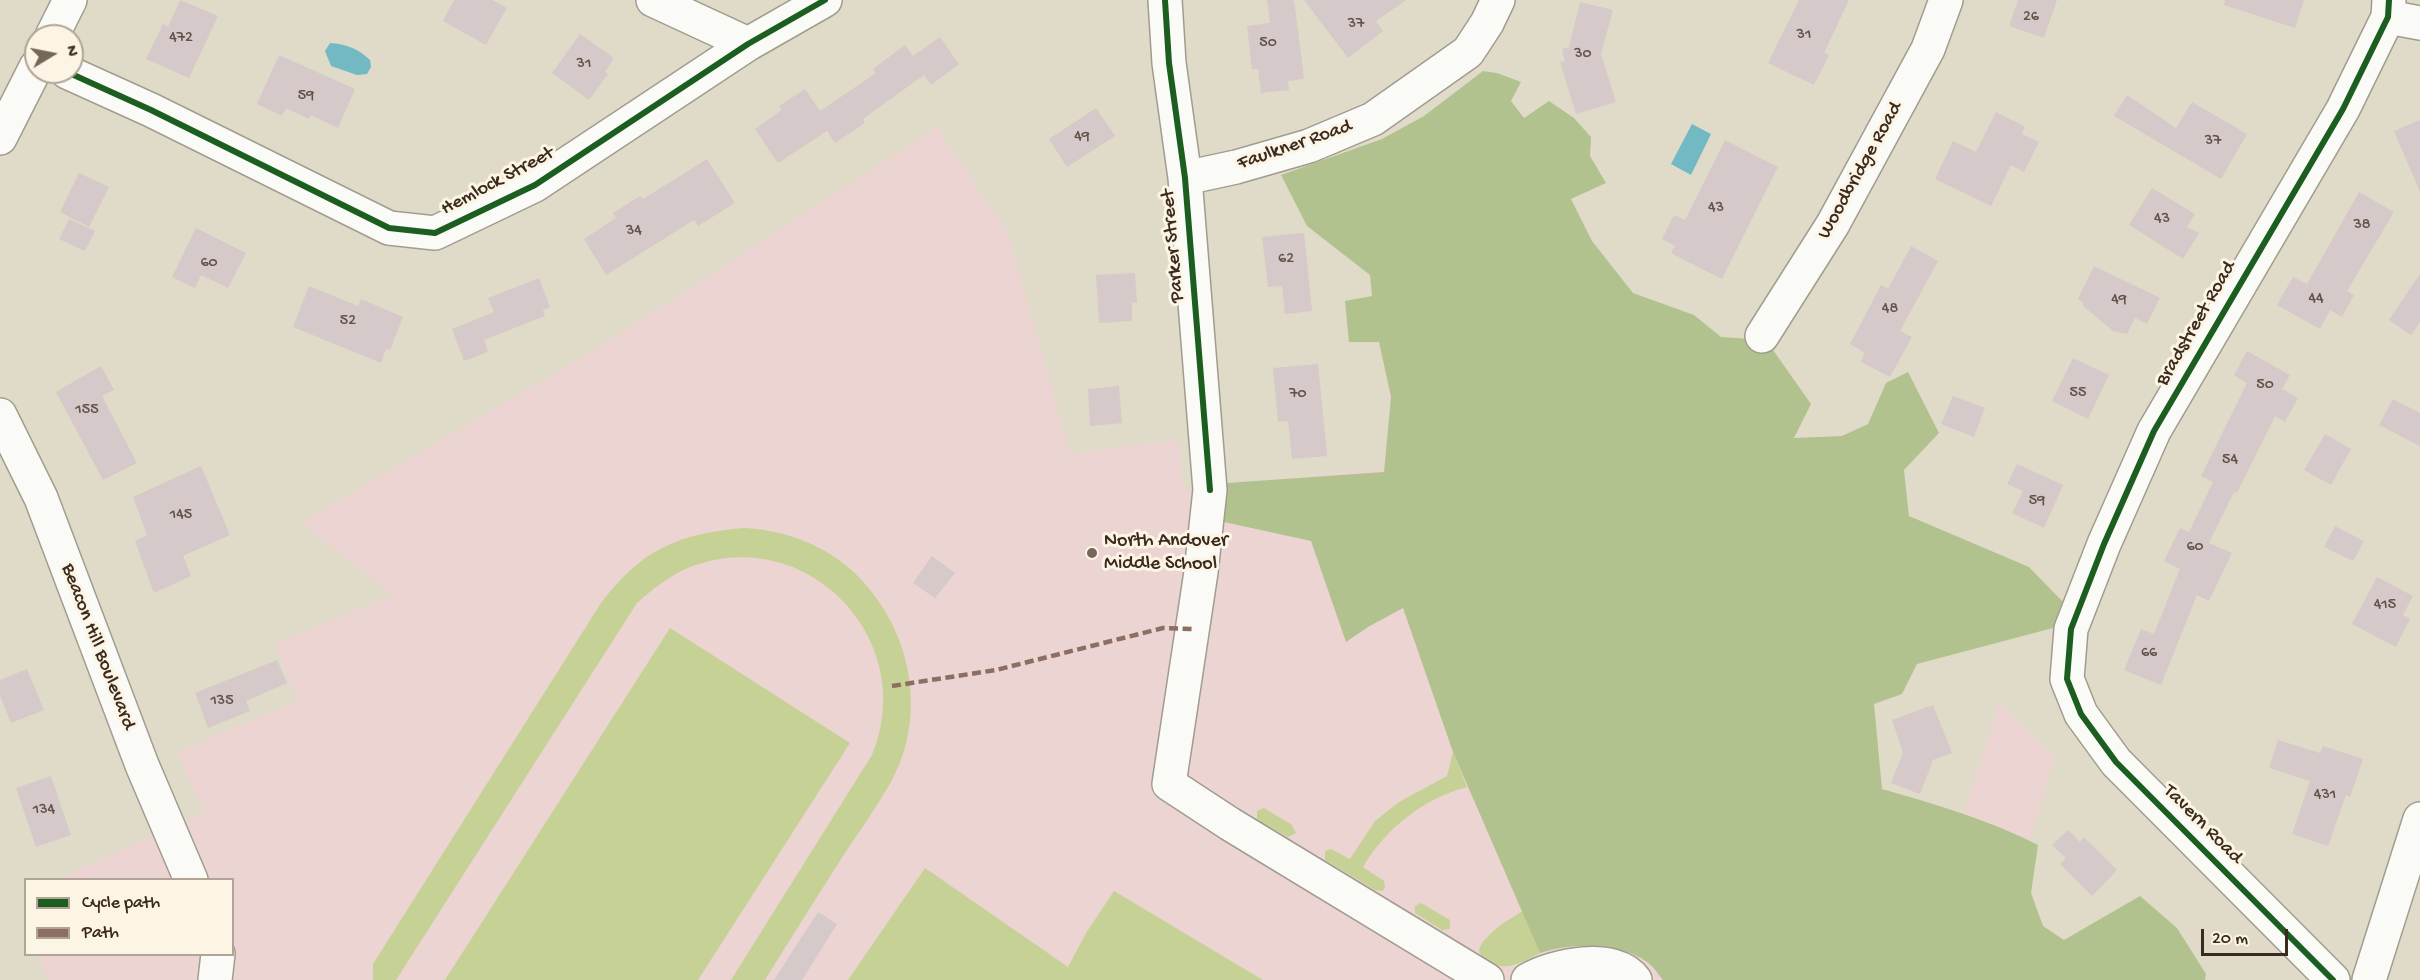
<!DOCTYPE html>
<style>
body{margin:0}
#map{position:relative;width:2420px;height:980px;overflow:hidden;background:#e0dbc8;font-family:"Gochi Hand",sans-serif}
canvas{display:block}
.legend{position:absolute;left:24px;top:878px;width:210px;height:78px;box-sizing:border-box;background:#fcf5e5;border:2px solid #afa495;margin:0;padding:8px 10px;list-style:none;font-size:18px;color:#3b2a1e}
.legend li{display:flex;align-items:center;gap:12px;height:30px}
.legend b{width:30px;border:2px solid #afa495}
.north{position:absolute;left:24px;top:24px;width:60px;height:60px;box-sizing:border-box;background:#fcf5e5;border:2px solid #afa495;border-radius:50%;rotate:80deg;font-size:16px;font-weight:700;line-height:24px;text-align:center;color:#3b2a1e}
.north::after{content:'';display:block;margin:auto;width:21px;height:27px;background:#75685a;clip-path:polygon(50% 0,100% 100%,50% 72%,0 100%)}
.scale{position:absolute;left:2201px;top:929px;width:87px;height:27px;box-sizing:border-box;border:3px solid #3b2a1e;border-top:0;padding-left:8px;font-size:18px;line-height:21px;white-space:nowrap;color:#3b2a1e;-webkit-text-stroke:4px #fcf5e5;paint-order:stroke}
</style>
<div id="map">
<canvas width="2420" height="980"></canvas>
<ul class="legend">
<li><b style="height:8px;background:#1b5e20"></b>Cycle path</li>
<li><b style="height:8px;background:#8d6e63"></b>Path</li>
</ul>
<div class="north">N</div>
<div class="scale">20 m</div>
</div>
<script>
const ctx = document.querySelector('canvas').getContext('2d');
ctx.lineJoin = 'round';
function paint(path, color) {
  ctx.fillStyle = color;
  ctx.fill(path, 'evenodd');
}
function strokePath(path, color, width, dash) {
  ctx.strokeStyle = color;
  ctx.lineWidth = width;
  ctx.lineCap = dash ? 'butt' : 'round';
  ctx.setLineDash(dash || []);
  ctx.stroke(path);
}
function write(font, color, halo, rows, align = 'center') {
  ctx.font = font + ' "Gochi Hand",sans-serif';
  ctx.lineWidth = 6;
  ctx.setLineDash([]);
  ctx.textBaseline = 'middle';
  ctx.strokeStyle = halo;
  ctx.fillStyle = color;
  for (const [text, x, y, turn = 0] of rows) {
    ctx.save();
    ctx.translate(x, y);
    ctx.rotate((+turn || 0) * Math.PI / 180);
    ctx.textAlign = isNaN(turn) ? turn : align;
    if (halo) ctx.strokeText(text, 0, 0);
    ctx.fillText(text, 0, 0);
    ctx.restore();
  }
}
paint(new Path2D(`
 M937 127 1008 233 1070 453 1179 440 1184 490 1394 467 1385 339 1798 836 1943 879 1999 702 2055 758 1987 980H48L38 955 232 954V880L57 879 204 813 177 752 297 701 275 644 392 595 301 523 602 345Z`), '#ecd4d2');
paint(new Path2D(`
 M745 528C796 531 844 553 874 595 914 647 924 721 892 780 878 805 861 829 845 853 818 895 791 938 765 980H731L872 755C920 640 807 522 690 567 670 575 653 589 637 603L396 980H373V964L601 603C642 549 679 533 745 528Z
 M670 628 850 743 698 980H445Z
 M1453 752 1467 787C1423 799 1386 828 1363 867L1384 881 1385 888 1382 891 1375 890 1325 860V851L1331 849 1350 859 1375 821 1399 802 1447 776Z
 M1264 808 1292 825 1296 833 1288 837 1257 820V811Z
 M925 868 1068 967 1086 933 1114 891 1263 980H848Z
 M1421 903 1450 920V929L1442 930 1415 913V906Z
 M1523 911 1540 953C1518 965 1497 976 1479 952 1479 938 1510 918 1523 911Z`), '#c6d196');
paint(new Path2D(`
 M1483 71 1497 73 1521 82 1511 101 1524 118 1549 101 1574 118 1591 137 1590 156 1606 183 1571 199 1592 241 1633 293 1694 315 1721 337 1766 340 1811 404 1794 438 1842 436 1868 424 1886 383 1908 372 1939 433 1904 470 1909 516 2029 567 2064 603 2053 628 1917 664 1902 694 1874 704 1882 789C1935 804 1989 820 2038 845L2031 893 2043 926 2064 940 2140 896 2177 928 2206 974 2205 980H1663C1658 974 1653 966 1647 962 1620 942 1571 943 1540 953L1453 752 1403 608 1368 627 1346 642 1311 541 1224 522 1227 483 1384 472 1391 397 1379 342H1349L1345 301 1372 296 1370 275 1307 226 1281 175 1382 139 1424 116Z`), '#b2c28f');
paint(new Path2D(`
 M330 43C346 44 359 49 370 60L371 67 367 74 357 75 331 66 325 51Z
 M1692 124 1711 134 1691 175 1671 164Z`), '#72b9c4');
paint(new Path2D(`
 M180 0 218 16 189 78 146 59 163 24 168 27Z
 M454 0H492L507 8 486 45 443 21Z
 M1267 0H1294L1304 79 1288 81 1289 90 1261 93 1258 69H1252L1247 26 1270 23Z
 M1304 0H1406L1376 21 1383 31 1348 58Z
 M1799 0H1849L1824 53 1829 55 1814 85 1768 63Z
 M2018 0H2057L2044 38 2009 26Z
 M2225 0H2304L2295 28 2224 5Z
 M1580 2 1613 10 1601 54 1616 102 1576 114 1560 62 1565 61 1562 49 1569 47Z
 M580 34 614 58 605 72 608 74 589 100 552 73Z
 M940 37 959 64 931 85 924 75 863 119 865 123 835 143 827 131 778 163 755 129 782 110 779 106 805 89 820 111 876 73 873 69 905 45 913 56Z
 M279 55 355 89 338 128 311 115 309 119 286 108 282 116 257 104Z
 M2127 95 2176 128 2192 102 2247 134 2221 179 2114 116Z
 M1096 108 1115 136 1067 167 1049 139Z
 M1996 112 2025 127 2022 134 2039 142 2024 172 2011 165 1991 206 1935 179 1953 141 1976 152Z
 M2420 120V192L2394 131Z
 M1725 140 1778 167 1722 279 1671 253 1675 246 1662 239 1674 215 1685 220Z
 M707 159 735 203 698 226 694 220 606 275 584 239 616 218 613 213 640 196 643 199Z
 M79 173 109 187 89 227 60 212Z
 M2152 188 2195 214 2187 227 2199 233 2183 259 2129 225Z
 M2359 192 2394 212 2347 291 2354 295 2342 317 2330 310 2320 329 2277 305 2293 277 2307 284Z
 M69 219 95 231 85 251 59 239Z
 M196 228 246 253 228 288 201 275 195 288 172 277Z
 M1304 233 1312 311 1285 314 1282 286 1268 287 1262 237Z
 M1911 246 1938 261 1900 331 1912 337 1890 377 1861 362 1865 353 1850 344 1881 285 1888 289Z
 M2094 266 2160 298 2147 324 2135 318 2127 334 2113 331 2083 306 2084 303 2078 299Z
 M1135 273 1137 302 1132 303V321L1099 323 1096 275Z
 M2420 274V322L2411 335 2389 320Z
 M539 278 550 307 543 310 545 316 484 340 488 352 464 361 452 329 494 312 488 298Z
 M309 286 358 306 361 299 403 317 390 350 386 349 381 363 293 327Z
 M2247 351 2290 375 2282 389 2298 398 2285 422 2275 416 2237 493 2234 492 2209 543 2232 553 2209 601 2197 595 2161 685 2124 670 2141 629 2154 634 2180 569 2164 561 2180 528 2189 532 2213 482 2201 476 2247 383 2234 375Z
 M2073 358 2109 375 2088 419 2052 401Z
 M1318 364 1327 456 1292 459 1288 421 1278 422 1273 368Z
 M101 366 114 390 102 396 137 463 103 480 56 392Z
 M1119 386 1122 423 1090 426 1088 389Z
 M1953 396 1985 408 1974 437 1941 424Z
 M2393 399 2420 413V446L2379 425Z
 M2325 434 2351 449 2331 485 2304 470Z
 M2017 464 2063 485 2044 528 2012 513 2023 491 2007 484Z
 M201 466 230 535 183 556 191 576 154 593 135 541 147 535 133 497Z
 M2335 526 2364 541 2353 561 2324 547Z
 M932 556 955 573 935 598 913 583Z
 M2377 577 2413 596 2403 615 2410 619 2396 647 2352 624Z
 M277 660 287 683 246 701 250 711 208 728 195 693Z
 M27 669 44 710 11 723 0 696V680Z
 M1933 705 1952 753 1933 760 1920 794 1891 783 1903 753 1892 720Z
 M2278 740 2320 753 2323 746 2363 759 2350 797 2346 795 2328 846 2292 834 2310 781 2269 768Z
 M51 776 71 835 36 847 16 788Z
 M2068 830 2080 842 2084 837 2117 870 2092 896 2060 864 2066 858 2052 845Z
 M818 912 837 924 802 980H774Z`), '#d5c9c9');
const minor = new Path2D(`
 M653 0 748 44
 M1165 0 1169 63 1185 178 1210 490 1201 572 1169 784 1230 824 1487 980
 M2388 17 2420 23
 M67 72 151 110 389 228 435 233 535 185 748 44 825 0
 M1185 178 1236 167 1309 146 1373 119 1468 52 1487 23 1498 0
 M1762 336 1833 224 1928 49 1946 0
 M0 415 41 498 142 765 191 880
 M215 980 218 954
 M1528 980C1553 965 1615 952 1635 980
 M2333 980 2116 762 2081 714 2067 679 2071 629 2104 544 2154 431 2343 109 2388 17 2389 0`);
const major = new Path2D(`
 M52 36 70 0
 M0 138 36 67
 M2369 980 2420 819`);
strokePath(minor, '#a19c8f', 36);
strokePath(major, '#a19c8f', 36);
strokePath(minor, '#fafaf7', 33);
strokePath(major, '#fafaf7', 33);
strokePath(new Path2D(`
 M892 686 996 670 1163 628 1192 629`), '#8d6e63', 4.5, [9, 4.5]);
strokePath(new Path2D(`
 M1165 0 1169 63 1185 178 1210 490
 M67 72 151 110 389 228 435 233 535 185 748 44 825 0
 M2333 980 2116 762 2081 714 2067 679 2071 629 2104 544 2154 431 2343 109 2388 17 2389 0`), '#1b5e20', 6);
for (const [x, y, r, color] of [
 [1092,553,6,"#75685a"]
]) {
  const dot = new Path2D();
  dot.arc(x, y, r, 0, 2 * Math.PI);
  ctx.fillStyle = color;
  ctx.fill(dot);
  strokePath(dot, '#fcf5e5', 2);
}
write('16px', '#625249', null, [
 ["26",2031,18],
 ["37",1356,25],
 ["31",1804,36],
 ["472",181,39],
 ["50",1268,44],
 ["30",1583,55],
 ["31",584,65],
 ["59",306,97],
 ["49",1082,138],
 ["37",2213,142],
 ["43",1716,209],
 ["43",2162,220],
 ["38",2362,226],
 ["34",634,232],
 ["62",1286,260],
 ["60",209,264],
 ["44",2316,300],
 ["49",2119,301],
 ["48",1890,310],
 ["52",348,322],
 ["50",2265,386],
 ["55",2078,394],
 ["70",1298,395],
 ["155",87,411],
 ["54",2230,461],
 ["59",2037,502],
 ["145",181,516],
 ["60",2195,548],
 ["415",2385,606],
 ["66",2149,654],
 ["135",222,702],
 ["431",2325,796],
 ["134",44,811]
]);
write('20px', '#3b2a1e', '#fcf5e5', [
 ["Faulkner Road",1295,146,-19],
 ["Woodbridge Road",1861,171,-61],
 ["Hemlock Street",498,182,-28],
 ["Parker Street",1174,246,-95],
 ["Bradstreet Road",2197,324,-60],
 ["Beacon Hill Boulevard",97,647,69],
 ["Tavern Road",2202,825,45]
]);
write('20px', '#3b2a1e', '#fcf5e5', [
 ["North Andover",1104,542],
 ["Middle School",1104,565]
], 'left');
</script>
